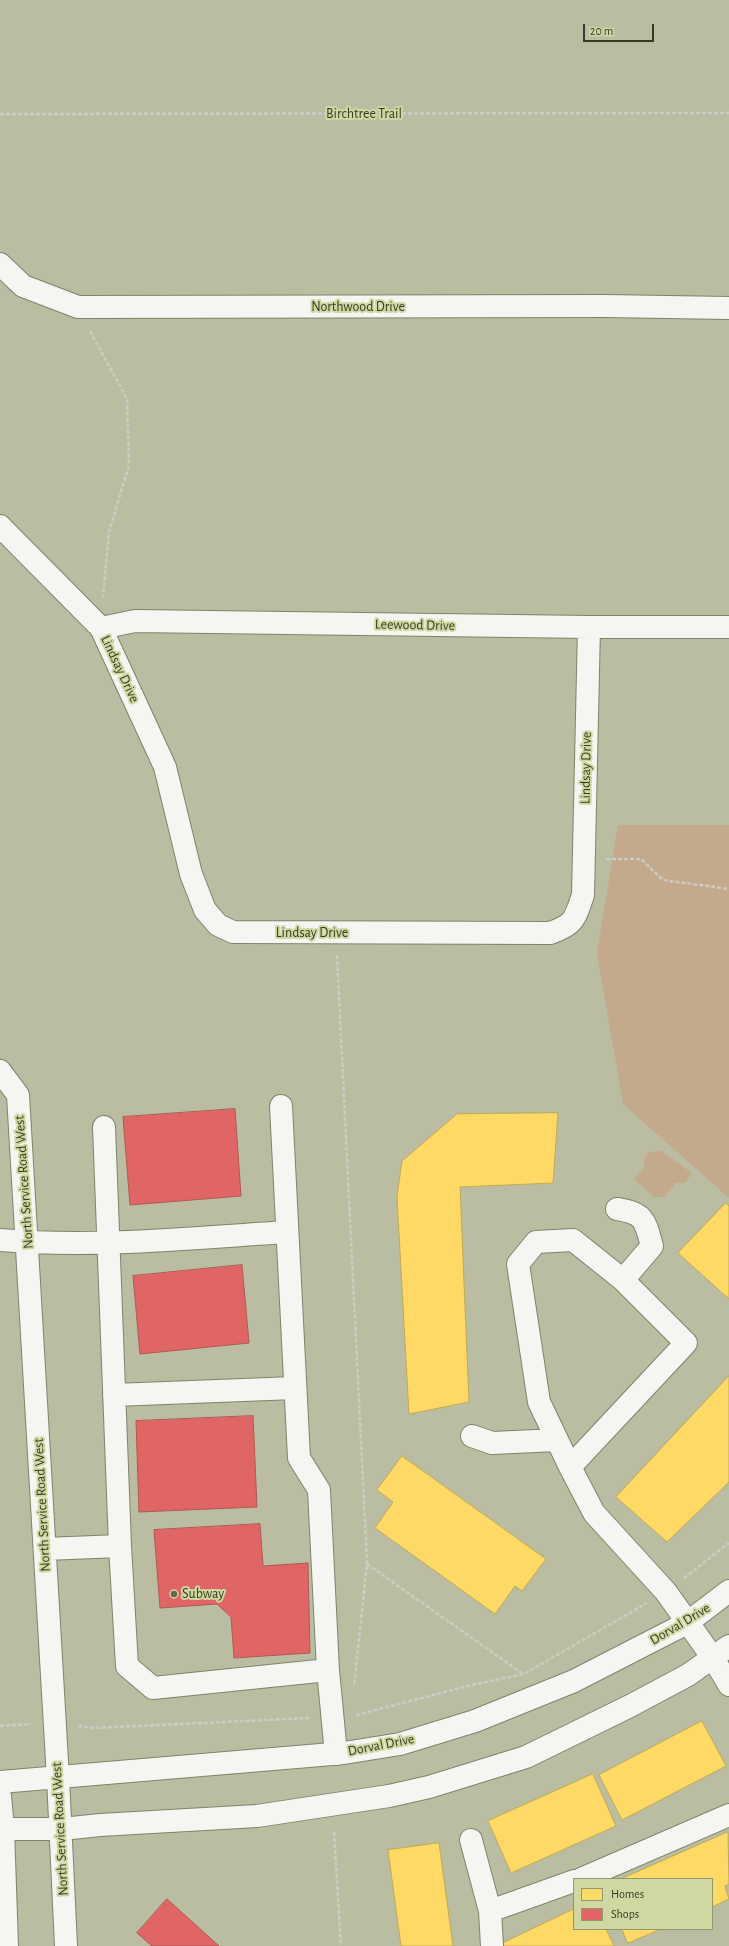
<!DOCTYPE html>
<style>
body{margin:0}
#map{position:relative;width:729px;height:1946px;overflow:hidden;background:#babda1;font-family:"Alegreya Sans",sans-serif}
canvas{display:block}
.legend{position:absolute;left:573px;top:1878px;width:140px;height:52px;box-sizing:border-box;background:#d0d7a1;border:1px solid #93996f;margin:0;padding:5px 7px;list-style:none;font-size:12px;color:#383b25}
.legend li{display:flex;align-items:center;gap:8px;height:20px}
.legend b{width:20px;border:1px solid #93996f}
.scale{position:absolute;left:583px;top:24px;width:71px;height:18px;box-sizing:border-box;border:2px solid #383b25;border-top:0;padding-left:5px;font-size:12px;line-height:14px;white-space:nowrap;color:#383b25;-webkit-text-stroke:3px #d0d7a1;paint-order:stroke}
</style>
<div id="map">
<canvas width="729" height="1946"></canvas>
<ul class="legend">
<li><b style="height:11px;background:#ffd966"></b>Homes</li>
<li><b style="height:11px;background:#e06666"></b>Shops</li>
</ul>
<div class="scale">20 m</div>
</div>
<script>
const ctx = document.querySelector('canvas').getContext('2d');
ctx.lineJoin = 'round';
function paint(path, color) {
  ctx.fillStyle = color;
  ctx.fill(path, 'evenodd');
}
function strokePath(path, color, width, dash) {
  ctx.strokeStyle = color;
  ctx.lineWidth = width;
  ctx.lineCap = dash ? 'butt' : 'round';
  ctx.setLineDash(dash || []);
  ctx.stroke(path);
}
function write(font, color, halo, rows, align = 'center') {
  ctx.font = font + ' "Alegreya Sans",sans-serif';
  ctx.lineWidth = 4;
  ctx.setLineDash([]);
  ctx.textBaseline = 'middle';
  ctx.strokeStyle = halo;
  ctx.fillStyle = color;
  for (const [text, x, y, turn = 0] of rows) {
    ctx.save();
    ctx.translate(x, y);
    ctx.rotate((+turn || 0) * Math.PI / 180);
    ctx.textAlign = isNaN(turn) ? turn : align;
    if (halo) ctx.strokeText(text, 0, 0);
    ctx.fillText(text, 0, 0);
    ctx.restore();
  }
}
paint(new Path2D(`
 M618 825H729V1198L623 1104 597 953Z
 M661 1151 692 1173 685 1183H676L664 1197H654L634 1179 644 1168V1157L649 1152Z`), '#c4aa8d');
const homes = new Path2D(`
 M558 1113 553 1183 460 1187 469 1402 409 1414 397 1197 402 1161 457 1114Z
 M726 1203 729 1206V1299L678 1253Z
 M729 1376V1482L667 1542 616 1497Z
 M402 1456 546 1559 522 1591 515 1586 495 1614 375 1528 393 1502 377 1490Z
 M702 1721 726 1766 622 1820 599 1775Z
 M593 1774 616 1826 511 1873 488 1821Z
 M728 1832 729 1884 725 1886 729 1899 712 1907V1879H621Z
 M439 1843 453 1946H401L388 1850Z
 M574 1909V1929H606L614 1946H502L501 1944Z
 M622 1929H661L628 1943Z`);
paint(homes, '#ffd966');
strokePath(homes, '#c3aa52', 1);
const shops = new Path2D(`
 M235 1109 241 1196 130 1205 123 1117Z
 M242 1265 249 1343 140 1354 133 1276Z
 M253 1416 257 1507 139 1512 136 1421Z
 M260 1524 263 1566 308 1563 310 1653 234 1658 231 1617 217 1604 160 1608 154 1530Z
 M167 1899 219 1946H152L137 1933Z`);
paint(shops, '#e06666');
strokePath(shops, '#ae5952', 1);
const minor = new Path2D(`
 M0 264 23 286 78 307 605 306 729 308
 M0 526 101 628 165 767 191 874 205 910 218 925 233 932 550 933C574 925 575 919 583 895L589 627
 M101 628 135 621 589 627H729
 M0 1071 18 1095 58 1778
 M281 1106 299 1458 319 1490 328 1670
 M104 1127 120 1546 127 1666 153 1688 328 1670 336 1754
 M617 1209C645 1213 645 1221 652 1246L623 1280
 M0 1240C95 1248 192 1238 287 1232
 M114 1395 295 1388
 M472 1436 492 1443 557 1440
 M570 1467 686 1343 623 1280 573 1240 536 1242 518 1264 539 1402 570 1467 594 1513 666 1592 713 1658 729 1685
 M45 1549 120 1546
 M471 1840 490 1911
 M581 1879 729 1815
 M492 1946 490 1911 574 1881`);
const major = new Path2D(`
 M58 1778 66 1946
 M0 1782 344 1753 400 1744 475 1721 574 1681 687 1623 729 1591
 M0 1796 3 1829 7 1946
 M0 1829H62L100 1825 257 1816 389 1796 429 1787 526 1757 630 1706 688 1675 729 1646`);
strokePath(minor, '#80836c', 24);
strokePath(major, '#80836c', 24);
strokePath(new Path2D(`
 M0 114 729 113
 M90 331 127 399 129 465 109 532 103 597
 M606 859H641L663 880 729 889
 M337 955 367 1563 354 1687
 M367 1564 523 1674
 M684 1578 729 1543
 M356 1715 476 1684 524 1674 647 1603
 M0 1726 31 1724
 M78 1726 95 1728 309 1718
 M334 1832 341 1946`), '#ccccc4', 2.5, [4, 2]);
strokePath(minor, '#f5f5f1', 22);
strokePath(major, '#f5f5f1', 22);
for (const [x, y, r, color] of [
 [174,1594,4,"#666850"]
]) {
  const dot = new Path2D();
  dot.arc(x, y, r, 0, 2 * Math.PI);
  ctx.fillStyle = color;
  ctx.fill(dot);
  strokePath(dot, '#d0d7a1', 1.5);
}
write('14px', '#383b25', '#d0d7a1', [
 ["Birchtree Trail",364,114],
 ["Northwood Drive",358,307],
 ["Leewood Drive",415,625,1],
 ["Lindsay Drive",120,669,65],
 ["Lindsay Drive",586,768,-89],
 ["Lindsay Drive",312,933],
 ["North Service Road West",24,1182,-94],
 ["North Service Road West",42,1505,-93],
 ["Dorval Drive",680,1624,-31],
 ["Dorval Drive",381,1745,-11],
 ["North Service Road West",60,1829,-93]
]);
write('14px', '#383b25', '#d0d7a1', [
 ["Subway",182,1594]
], 'left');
</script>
